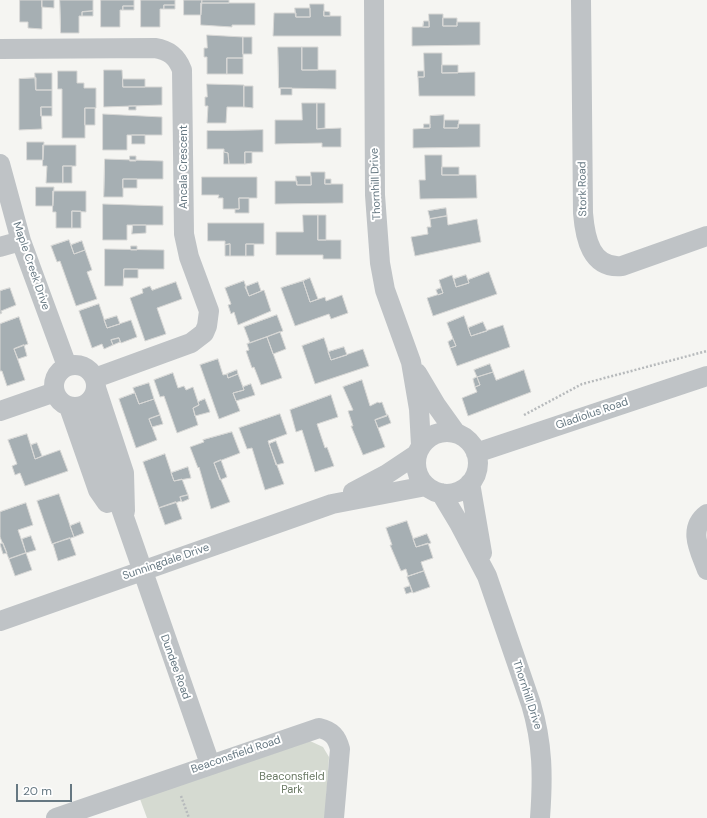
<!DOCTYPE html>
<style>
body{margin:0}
#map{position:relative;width:707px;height:818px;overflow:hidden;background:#f5f5f2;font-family:"DM Sans",sans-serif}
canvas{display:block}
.scale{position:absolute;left:16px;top:784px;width:56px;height:18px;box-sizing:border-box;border:2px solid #667882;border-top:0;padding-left:5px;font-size:12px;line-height:14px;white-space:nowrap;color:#667882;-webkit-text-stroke:3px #fff;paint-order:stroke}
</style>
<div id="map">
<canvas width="707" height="818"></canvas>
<div class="scale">20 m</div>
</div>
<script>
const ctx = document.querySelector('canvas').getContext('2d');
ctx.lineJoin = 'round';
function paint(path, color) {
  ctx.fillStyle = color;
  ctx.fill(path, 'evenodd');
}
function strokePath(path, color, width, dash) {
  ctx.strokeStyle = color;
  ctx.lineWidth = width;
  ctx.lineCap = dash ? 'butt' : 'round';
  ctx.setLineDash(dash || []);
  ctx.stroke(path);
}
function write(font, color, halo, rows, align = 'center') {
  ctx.font = font + ' "DM Sans",sans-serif';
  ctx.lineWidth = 4;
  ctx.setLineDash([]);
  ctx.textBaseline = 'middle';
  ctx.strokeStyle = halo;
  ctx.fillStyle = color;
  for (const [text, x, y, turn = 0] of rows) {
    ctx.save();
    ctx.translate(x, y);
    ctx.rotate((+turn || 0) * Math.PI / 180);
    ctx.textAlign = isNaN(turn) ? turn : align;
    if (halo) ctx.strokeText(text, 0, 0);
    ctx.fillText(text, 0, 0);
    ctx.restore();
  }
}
paint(new Path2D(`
 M310 741 323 747 329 757 325 818H147L140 799Z`), '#d5dad1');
const building = new Path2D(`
 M20 0H42V29L28 28V22H20Z
 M42 0H54V8L42 7Z
 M60 0H93V11L82 12V16H79V33H61Z
 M101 0H134V6H123V10H120V27H101Z
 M141 0H175V5H164V9H160V27H141Z
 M184 0H202L201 15H184Z
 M202 0H229V3H202Z
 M201 3H255V25H232V27L201 25Z
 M310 4H324V16H341V36H273L274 13H296V17H310Z
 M164 5H175V9H164Z
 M123 6H134V10H123Z
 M295 8H310V17H296Z
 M93 11V16H82V12Z
 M324 11 330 12V16H324Z
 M429 14H443V26H457V22H480V45L412 46V27H429Z
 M443 18H457V26H443Z
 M424 21H429V27H423Z
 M207 35 243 37V58H227V74H207V57H204V48H207Z
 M243 37H252V54H243Z
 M278 47H302V70H336V89L279 88Z
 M302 47H318V70H302Z
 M424 53H442V73L475 72V96H419L418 77H424Z
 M227 58H243V74H227Z
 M442 65H458V73H442Z
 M104 70H122L123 87H162V105L104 107Z
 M58 71H77V83H84V88H96V108H85V138H62V89H58Z
 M418 71H424V77H418Z
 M35 73H52V90H36Z
 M36 78V90H52V107H41L42 129 19 130V79Z
 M123 79H145V87H123Z
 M207 84 244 85V107H227L226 123H207L208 106H205V97H207Z
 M244 86H253V108L244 107Z
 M281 88H292V95H281Z
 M302 103H317V129L341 128V147H322V143L275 144V120H302Z
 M317 103H325V128L317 129Z
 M129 106H136V110H129Z
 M41 107H52V116H41Z
 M85 108H95V125H85Z
 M103 114 162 117V135H127V150H103Z
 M444 115V128H458V124H480V147L413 148V129L430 128V116Z
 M445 120H459L458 128H444Z
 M424 124H430V128H424Z
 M263 130V152H245V164H229L228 153 224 152V149H207V131Z
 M132 135H145V144H132Z
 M27 142H44L43 160H27Z
 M43 145H76V166H63V183H46L47 166H43Z
 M224 152 228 153 229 164H224Z
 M245 152H252V163L245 164Z
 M425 155H442V175H476L477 198 420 199 419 180H425Z
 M130 156H136V161H130Z
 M105 159 163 161V179H123V197H104Z
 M63 166H72V183H63Z
 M442 167H459V175H442Z
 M311 172H325V184H343V203L275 204V181H297V185H311Z
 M296 176H311V185H297Z
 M202 177H257V198H239V209H223V198H218L219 195H202Z
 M123 179H137V188H123Z
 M325 179H331V184H325Z
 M36 187H54L53 206H36Z
 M53 191H86V212L72 211V228H56V212H53Z
 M239 198H249V213H235V209H239Z
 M103 204 163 206V225H127V240H103Z
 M446 208 447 216 430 219 428 211Z
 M72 211H81V228H72Z
 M303 215H318V240H341V259H323V255H276V232H303Z
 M318 215H326V240H318Z
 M447 216 448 225 477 219 481 242 415 256 411 237 428 234 427 227H431L430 219Z
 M208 223H264V244H246V256H230V244L225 245V241H208Z
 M133 225H146V233L132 234Z
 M69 240 74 254 85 250 92 270 87 272 97 299 76 306 60 261 57 262 51 246Z
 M82 241 85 250 74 254 71 245Z
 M230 244V256H225V245Z
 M246 244H254V256H246Z
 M131 246H137V250H131Z
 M105 249 164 250V269H124L123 286H105Z
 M124 269H138V278H124Z
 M489 272 497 294 433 316 427 298 443 293 439 280 452 275 456 287 469 283 468 280Z
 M466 275 469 283 456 287 454 279Z
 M310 278 318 299 310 302 303 281Z
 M244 281 249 296 264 290 271 311 238 325 234 312 231 314 228 305 231 304 225 288Z
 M303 281 310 302 325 297 326 301 342 295 348 313 331 319 329 314 295 326 281 288Z
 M176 282 182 299 157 308 166 334 145 341 130 298 143 293 142 289 150 286 152 290Z
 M258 282 261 291 249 296 245 287Z
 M10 288 16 305 1 311 2 313 0 314V291Z
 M441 288 443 293 438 295 436 290Z
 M99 304 107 328 131 320 137 337 121 343 119 338 111 340 113 345 104 349 102 344 92 348 79 311Z
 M277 315 283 331 250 343 244 327Z
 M117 316 120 324 107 328 104 320Z
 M464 316 471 336 503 325 510 347 457 366 450 348 456 346 447 323Z
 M19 317 28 344 14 349 25 380 7 386 2 371H0V324Z
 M483 322 487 331 471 336 468 328Z
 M280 332 286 349 273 354 267 337Z
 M267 337 282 378 261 385 254 367 252 368 246 351 249 350 247 344Z
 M119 338 120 342 113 345 111 340Z
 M324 338 331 360 363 349 369 366 315 384 302 346Z
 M453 339 456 346 450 348 448 342Z
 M24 345 27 356 18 359 14 349Z
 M344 347 347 355 331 360 328 352Z
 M218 359 223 375 227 374 228 378 238 374 244 390 233 393 240 411 219 419 200 365Z
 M490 364 493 372 477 377 474 370Z
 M237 370 238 374 228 378 227 374Z
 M524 370 531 392 468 416 462 398 477 392 475 387 480 385 477 377 493 372 496 380Z
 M173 373 178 388 184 386 186 390 193 387 199 405 193 408 198 425 177 433 164 396 160 397 154 380Z
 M477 377 480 385 475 387 473 379Z
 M362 380 370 406 378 402 379 403 382 402 387 416 375 420 385 447 363 455 351 426H353L348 411 353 410 343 387Z
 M149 383 154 399 139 404 133 388Z
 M251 384 255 395 236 401 233 393 244 390 243 387Z
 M135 393 139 404 154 399 160 415 149 419 157 440 136 448 119 399Z
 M331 395 338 417 317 424 325 448 327 447 334 466 315 472 302 430 296 432 290 410Z
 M205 399 210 412 195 416 193 408 199 405 198 402Z
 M280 414 287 434 268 441 284 484 265 490 252 448 247 449 239 428Z
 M160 415 163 424 152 427 149 419Z
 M388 415 391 423 378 428 375 420Z
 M232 432 240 453 214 463 230 502 211 509 199 467 198 468 190 447 204 442 203 440Z
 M27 434 35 459 60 450 68 471 25 486 20 473 15 475 12 466 17 464 8 440Z
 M276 441 284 463 276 465 269 444Z
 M37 443 42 456 35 459 31 445Z
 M165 454 174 481 182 479 188 495 180 497 181 501 159 508 143 462Z
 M221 460 227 477 220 480 214 463Z
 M188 467 191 478 174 481 171 473Z
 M59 494 74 537 52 544 37 501Z
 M188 495 189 499 182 502 180 497Z
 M176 502 182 519 165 525 159 508Z
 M26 503 33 525 18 530 26 553 9 559 0 537V512Z
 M407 521 416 547 428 543 433 558 421 562 424 571 408 576 406 569 401 571 390 545H392L386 528Z
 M80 522 84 533 74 537 70 526Z
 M427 534 431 543 416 547 413 539Z
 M31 536 36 550 26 553 22 539Z
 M70 538 76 555 58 561 53 544Z
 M3 543 7 553 3 554 0 544Z
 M26 553 32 570 15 576 9 559Z
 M424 571 430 587 413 593 407 577Z
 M410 586 412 592 406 594 404 588Z`);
paint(building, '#a6afb3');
strokePath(building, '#d7d7d5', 1);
strokePath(new Path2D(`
 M524 415 582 384 707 351
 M181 796 189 818`), '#b7babc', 2.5, [2, 2]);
strokePath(new Path2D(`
 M374 0 375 195 380 263 385 290 411 362 419 409 421 445
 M581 0 583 213C585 238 591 269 622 266L707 236
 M0 49 155 48C169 50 177 57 182 70L184 234 189 257 209 311 207 326 204 333 191 343 95 378
 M0 164 21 241 67 366
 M0 247 21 241
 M54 386a21 21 0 1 1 42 0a21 21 0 1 1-42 0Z
 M417 373 436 405 456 433
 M96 388 124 473 125 511
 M85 405 210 764
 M69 407 98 490 107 503
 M0 411 55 392
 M416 463a31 31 0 1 1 62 0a31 31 0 1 1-62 0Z
 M476 453 707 376
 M470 483 482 553
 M353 492 387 474 417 454
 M441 493 459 523 487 576 531 704C543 744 543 777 540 818
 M707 514C687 529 700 551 707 570
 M0 621 332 504 426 486
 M56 818 319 728C332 731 337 737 340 749L334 818`), '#bfc3c6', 20);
write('11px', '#667882', '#fff', [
 ["Ancala Crescent",184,167,-90],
 ["Thornhill Drive",376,184,-92],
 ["Stork Road",583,189,-91],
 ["Maple Creek Drive",31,266,71],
 ["Gladiolus Road",592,414,-19],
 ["Sunningdale Drive",166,562,-19],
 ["Dundee Road",175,667,70],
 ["Thornhill Drive",527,695,72],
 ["Beaconsfield Road",236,755,-19]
]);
write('11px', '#6a7964', '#fff', [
 ["Beaconsfield",292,777],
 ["Park",292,790]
]);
</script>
